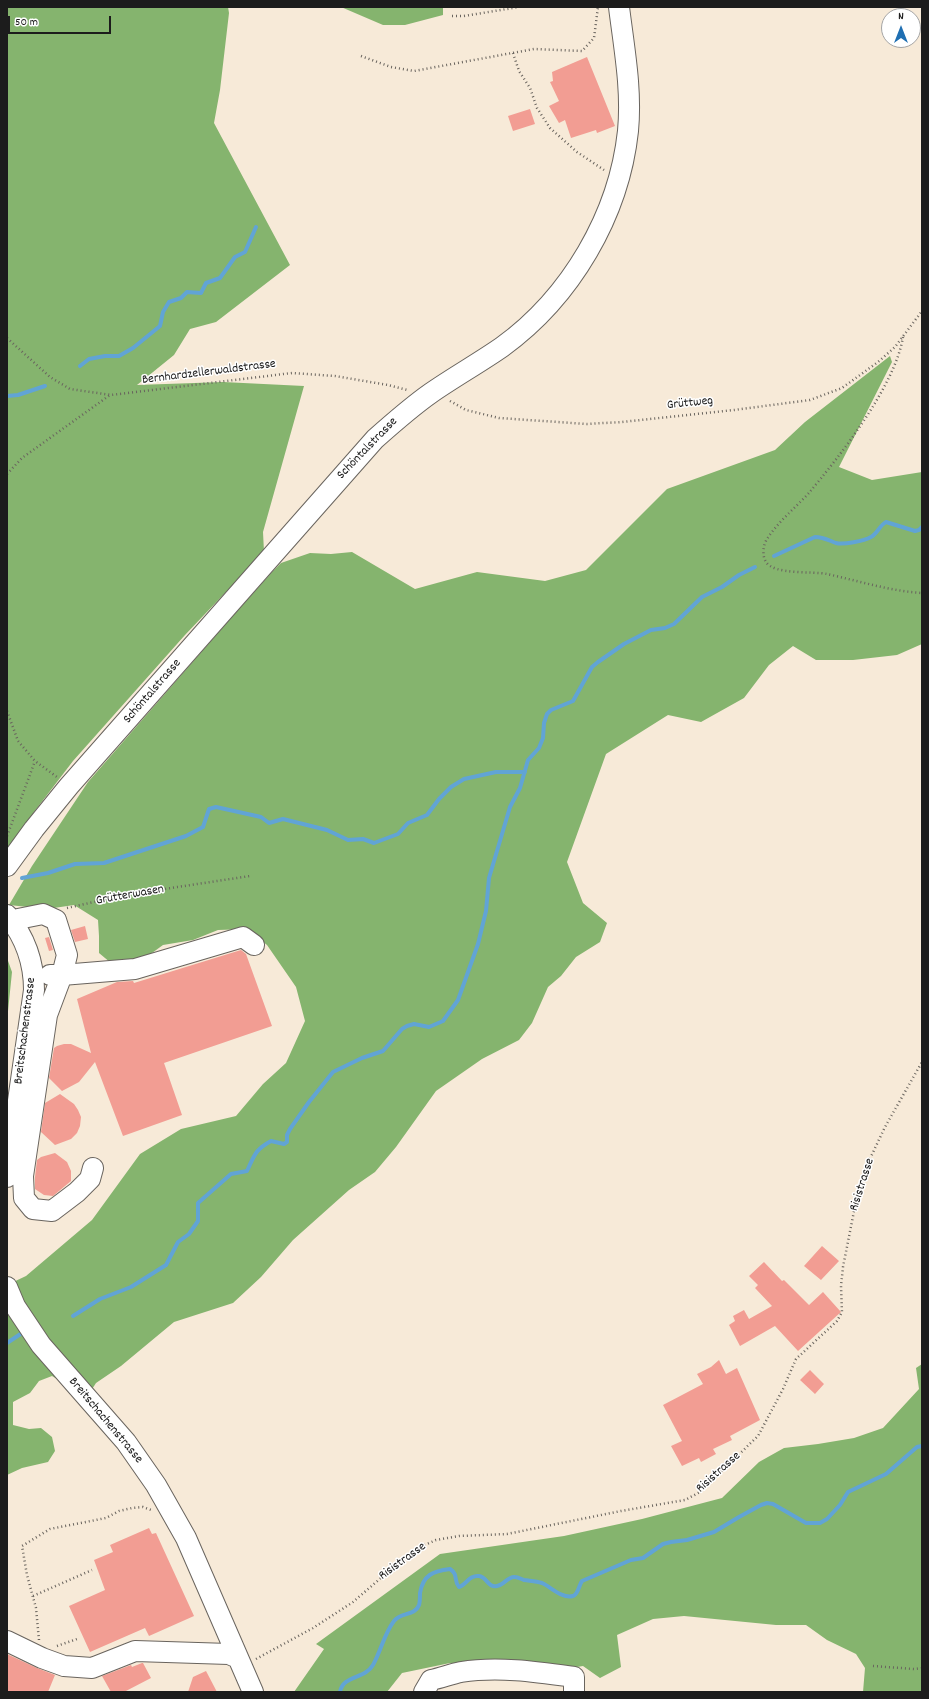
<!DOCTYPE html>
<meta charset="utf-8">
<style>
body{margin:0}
#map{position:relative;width:929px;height:1699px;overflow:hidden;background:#f7ead8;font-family:Dekko,sans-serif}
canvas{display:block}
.frame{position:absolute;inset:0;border:8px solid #1c1c1c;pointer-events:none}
.north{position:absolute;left:881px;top:8px;width:40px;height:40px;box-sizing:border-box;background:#fff;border:1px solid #a4a4a4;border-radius:50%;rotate:0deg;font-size:11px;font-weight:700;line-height:16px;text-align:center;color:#1c1c1c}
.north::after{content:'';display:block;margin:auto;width:14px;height:18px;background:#1f6fb2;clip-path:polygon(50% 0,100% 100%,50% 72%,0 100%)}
.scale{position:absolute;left:8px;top:16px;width:103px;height:18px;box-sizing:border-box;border:2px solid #1c1c1c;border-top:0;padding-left:5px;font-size:12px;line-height:14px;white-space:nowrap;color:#1c1c1c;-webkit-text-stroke:3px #fff;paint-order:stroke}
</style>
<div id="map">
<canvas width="929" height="1699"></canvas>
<div class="frame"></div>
<div class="north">N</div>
<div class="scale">50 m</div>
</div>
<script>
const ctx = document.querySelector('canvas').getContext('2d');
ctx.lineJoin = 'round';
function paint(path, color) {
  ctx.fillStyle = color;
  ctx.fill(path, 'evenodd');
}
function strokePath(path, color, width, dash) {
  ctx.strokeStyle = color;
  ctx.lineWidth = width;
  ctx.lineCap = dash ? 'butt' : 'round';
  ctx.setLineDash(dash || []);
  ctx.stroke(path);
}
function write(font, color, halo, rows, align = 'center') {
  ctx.font = font + ' Dekko,sans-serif';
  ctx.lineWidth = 3;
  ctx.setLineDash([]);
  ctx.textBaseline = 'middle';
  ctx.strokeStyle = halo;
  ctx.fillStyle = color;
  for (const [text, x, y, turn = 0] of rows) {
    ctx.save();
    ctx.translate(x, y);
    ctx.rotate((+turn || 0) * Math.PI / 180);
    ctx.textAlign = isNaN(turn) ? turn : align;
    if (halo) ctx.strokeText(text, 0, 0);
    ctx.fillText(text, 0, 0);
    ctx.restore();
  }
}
paint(new Path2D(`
 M7 7H228L229 13 220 90 214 123 290 265 216 322 190 329 174 355 137 385 223 382 304 386 263 532 264 552 185 635 73 761 34 812 7 862Z
 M341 7H443V15L405 25H383Z
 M890 356 892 362 839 467 872 480 922 472V644L897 655 853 660H816L793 646 769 665 744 698 701 722 668 715 606 754 567 862 583 903 607 923 600 942 576 957 561 976 548 987 532 1023 519 1040 482 1059 436 1091 396 1147 375 1172 349 1190 293 1240 261 1277 233 1303 174 1322 121 1366 96 1383 87 1397 52 1376 39 1381 30 1393 13 1402V1425L29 1429 41 1428 52 1437 55 1451 48 1462 22 1468 7 1475V1285L26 1276 92 1220 140 1154 181 1129 236 1116 263 1084 286 1063 305 1021 296 987 267 945 247 929 218 930 193 940 163 945 141 961 117 968 99 953V936L98 920 74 905 47 909 9 905 32 866 88 782 238 610 273 571 281 563 310 553 331 554 352 552 415 589 477 572 545 581 586 570 667 489 775 450 805 422Z
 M7 958 12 972 7 1021Z
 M922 1364V1692H863L865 1668 856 1654 827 1640 806 1625H776L684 1616 653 1619 617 1635 621 1667 600 1678 583 1666 565 1669 543 1662 450 1663 402 1673 387 1692H294L324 1649 316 1644 440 1554 564 1536 642 1519 722 1498 759 1462 784 1448 818 1444 854 1438 883 1428 919 1389 916 1368Z`), '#85b46e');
strokePath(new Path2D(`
 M80 366 89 359 105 356H119L133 348 160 326 163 312 169 302 181 298 187 292 201 293 206 283 220 278 235 257 245 252 256 227
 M7 396 18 395 45 386
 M774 556 815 537C823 537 828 540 836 543 843 545 864 541 871 537 877 534 880 525 886 522L915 531 919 530 922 527
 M22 878 48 873 75 864 104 863 186 836 203 827 209 809 216 807 261 817 269 823 283 819 327 830 348 840 363 839 374 843 398 834 408 823 427 815 439 799 451 787 464 779 496 772H525
 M73 1316 100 1299 131 1287 166 1265 178 1242 189 1234 198 1221V1203L231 1174 247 1171C255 1154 255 1150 271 1141L284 1144 287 1142V1135L290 1129 309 1102 333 1072 362 1058 383 1051 402 1029 407 1026 414 1024 429 1027 443 1021 458 1000 478 944 486 911 489 878 510 807 520 788 528 760 539 748 543 738 544 723 547 714 551 710 573 701 592 667 598 662 624 644 651 630 665 628 674 624 702 597 722 587 739 575 755 567
 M7 1343 22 1333
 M340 1692C343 1675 365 1679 373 1665 381 1651 384 1634 394 1621 401 1612 415 1616 419 1605 420 1602 420 1596 420 1593 423 1575 433 1571 450 1569 459 1575 453 1580 459 1587 466 1585 469 1575 479 1576 487 1577 488 1588 497 1586 504 1585 508 1576 515 1577 518 1577 521 1579 524 1580 531 1581 536 1581 542 1583 551 1587 562 1599 573 1596 578 1595 579 1585 582 1581L631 1560 643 1558 663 1544 671 1542 687 1540 714 1532 739 1517 761 1505 767 1503 773 1504 806 1523H820L827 1519 840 1505 848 1492 886 1474 917 1447 922 1446`), '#61a4d5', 4);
paint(new Path2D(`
 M587 57 615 126 597 133 596 130 571 138 565 120 559 123 549 106 559 101 550 82 553 81 552 72Z
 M530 109 535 124 513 131 508 116Z
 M85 926 88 939 75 942 71 930Z
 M49 937 53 950 49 951 45 938Z
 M241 950 246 954 272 1026 164 1063 182 1115 123 1136 95 1062 79 1082 62 1091 49 1078 54 1048 57 1046 64 1044H71L91 1053 77 999 117 982 133 981 134 983Z
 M60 1094 74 1104 78 1110 81 1117 80 1126 77 1133 71 1139 55 1145 41 1132 45 1103Z
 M55 1153 67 1162 71 1171V1181L53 1196 44 1195 35 1189V1177L37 1160 41 1157Z
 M822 1246 839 1261 821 1280 804 1266Z
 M764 1262 782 1281 784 1280 809 1305 823 1292 841 1312 798 1351 775 1326 740 1346 729 1325 735 1321 733 1316 744 1310 749 1319 772 1306 755 1288 758 1285 749 1276Z
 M719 1360 726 1374 737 1368 760 1420 730 1436 732 1440 713 1449 716 1454 701 1462 699 1458 682 1466 671 1446 682 1441 663 1405 703 1384 697 1374 711 1367Z
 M810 1370 824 1384 815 1394 800 1380Z
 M149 1528 152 1534 156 1533 194 1616 149 1636 145 1628 90 1652 69 1606 105 1590 94 1560 113 1552 110 1545Z
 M7 1654 37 1668 55 1675 48 1692H7Z
 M142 1663H143L151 1678 124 1692H111L102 1676 131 1665 132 1667Z
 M206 1671 217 1692H188L193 1677Z`), '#f29d93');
const minor = new Path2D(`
 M7 866 34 829 69 786 375 439C393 423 411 407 431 393 454 377 479 363 502 347 571 297 619 215 628 131 632 89 624 48 619 7
 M7 915C25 937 34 961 34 990L7 1177
 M13 922 18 919 43 914 56 920 67 955 62 975H50
 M93 1168 90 1179 77 1192 52 1211 33 1209 24 1198 23 1176 47 1015 62 975 135 969 243 937 254 945
 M7 1287 15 1306 41 1345 126 1442 156 1485 186 1538 253 1692
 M7 1641 42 1658 64 1666 92 1668 135 1651 229 1654 238 1658
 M424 1692 431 1680C441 1678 451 1674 461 1672 498 1666 538 1672 574 1677V1692`);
strokePath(minor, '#69645e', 22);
strokePath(new Path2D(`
 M452 16H464L519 7
 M513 53 519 71 530 88 537 108 550 128 577 152 604 170
 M361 56 391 67 414 71 534 49 582 51 594 38 598 7
 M903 337C895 386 840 456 808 494 794 509 778 522 767 539 763 545 762 556 766 562 774 575 813 571 827 574 859 581 890 591 922 593
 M7 338 50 377 70 389 111 395 292 373 335 376 388 385 407 390
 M450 401 466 410 499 418 587 424 622 422 734 410 810 400 842 388 878 362 895 347 922 311
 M7 474 22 458 110 395
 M7 711 18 741 35 761 57 777
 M7 836 35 761
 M67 908 125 895 250 876
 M33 1596 92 1570
 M39 1640 36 1608 27 1575 22 1546 50 1529 106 1518 119 1511 132 1508 143 1507 151 1510
 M57 1646 77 1639
 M256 1659 313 1628 353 1602 403 1559 420 1547 436 1540 459 1536 507 1534 621 1511 685 1500 700 1492 758 1436 783 1389 796 1359 837 1321 842 1312 841 1286 843 1267 857 1196 868 1163 885 1127 922 1062
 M873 1666 914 1669 922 1668`), '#69645e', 2.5, [1, 3]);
strokePath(minor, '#fff', 20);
write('13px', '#1c1c1c', '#fff', [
 ["Bernhardzellerwaldstrasse",209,373,-7],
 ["Grüttweg",690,404,-6],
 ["Schöntalstrasse",368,449,-46],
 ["Schöntalstrasse",153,692,-49],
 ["Grütterwasen",130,896,-10],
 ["Breitschachenstrasse",26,1031,-83],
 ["Risistrasse",863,1185,-72],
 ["Breitschachenstrasse",105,1421,50],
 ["Risistrasse",719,1473,-42],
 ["Risistrasse",403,1562,-36]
]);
</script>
